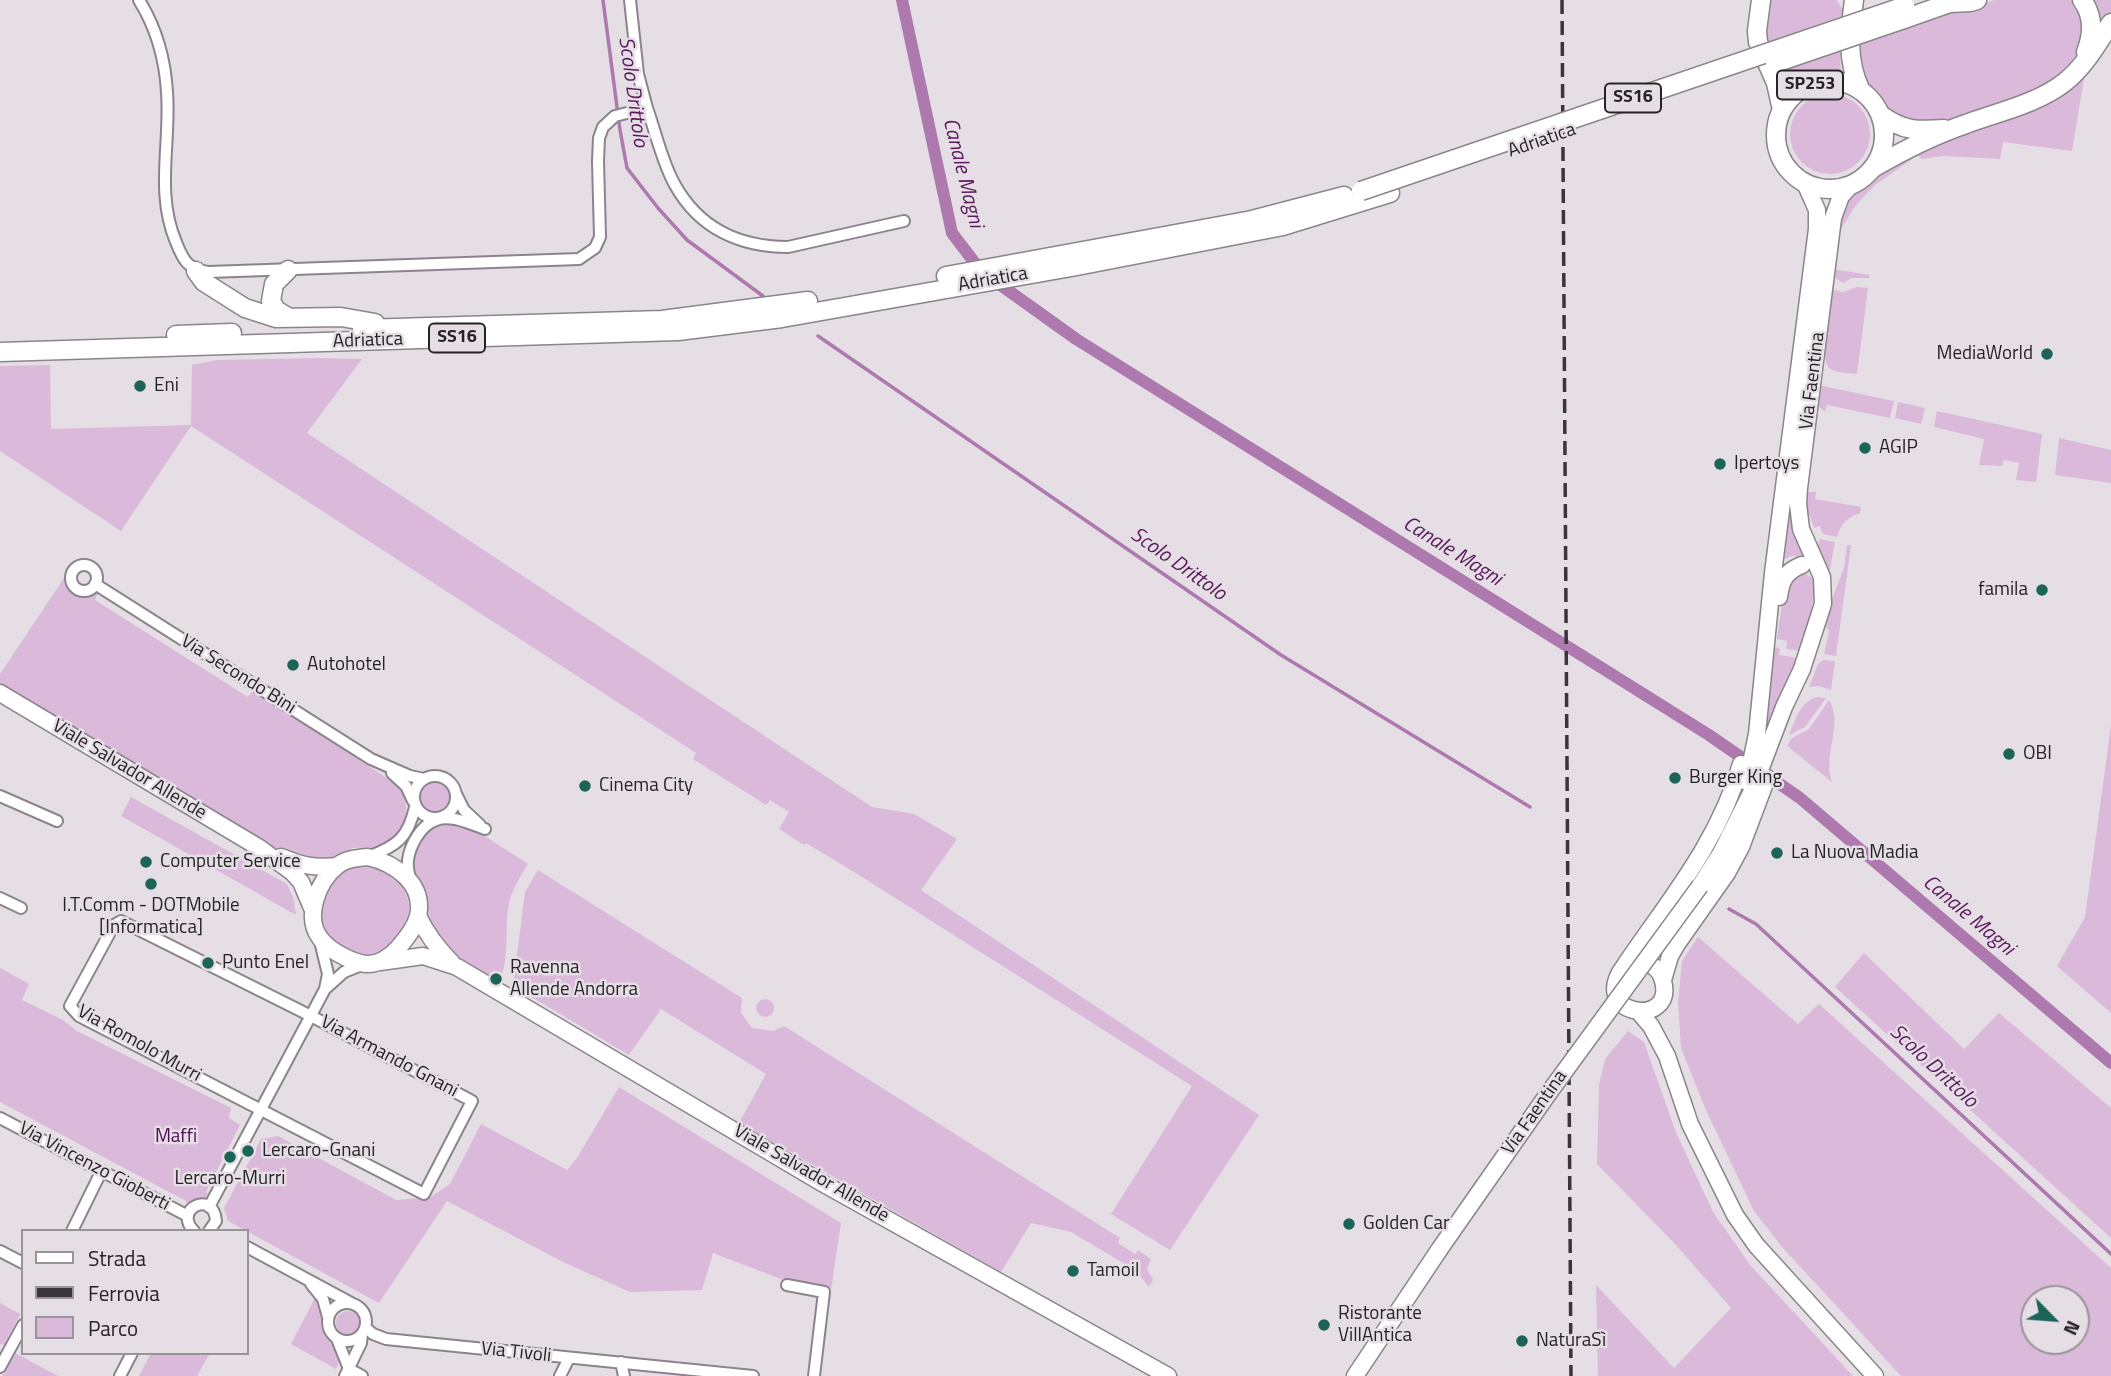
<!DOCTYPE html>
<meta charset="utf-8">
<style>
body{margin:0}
#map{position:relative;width:2111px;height:1376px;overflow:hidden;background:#e5dfe5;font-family:"Titillium Web",sans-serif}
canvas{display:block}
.legend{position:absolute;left:21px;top:1229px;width:228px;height:126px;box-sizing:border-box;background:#e5dfe5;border:2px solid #989498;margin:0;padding:9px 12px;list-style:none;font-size:21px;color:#252325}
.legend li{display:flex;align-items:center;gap:14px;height:35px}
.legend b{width:35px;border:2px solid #989498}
.north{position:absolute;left:2020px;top:1285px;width:70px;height:70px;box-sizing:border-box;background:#e5dfe5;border:2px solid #989498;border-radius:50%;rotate:115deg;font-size:19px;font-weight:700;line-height:28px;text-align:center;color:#252325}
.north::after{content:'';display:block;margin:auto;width:24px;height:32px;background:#1c6458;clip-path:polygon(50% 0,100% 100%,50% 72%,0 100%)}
</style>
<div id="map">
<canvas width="2111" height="1376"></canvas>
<ul class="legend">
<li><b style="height:9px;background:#fff"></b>Strada</li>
<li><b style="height:9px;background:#383638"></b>Ferrovia</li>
<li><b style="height:19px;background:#dbb9db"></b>Parco</li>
</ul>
<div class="north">N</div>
</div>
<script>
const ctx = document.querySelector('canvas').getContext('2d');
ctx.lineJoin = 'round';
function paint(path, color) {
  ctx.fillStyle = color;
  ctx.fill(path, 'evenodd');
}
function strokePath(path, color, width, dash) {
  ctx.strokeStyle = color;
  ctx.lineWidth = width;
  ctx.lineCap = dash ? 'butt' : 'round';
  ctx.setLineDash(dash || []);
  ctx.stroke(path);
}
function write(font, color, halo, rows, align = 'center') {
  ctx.font = font + ' "Titillium Web",sans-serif';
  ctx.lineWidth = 5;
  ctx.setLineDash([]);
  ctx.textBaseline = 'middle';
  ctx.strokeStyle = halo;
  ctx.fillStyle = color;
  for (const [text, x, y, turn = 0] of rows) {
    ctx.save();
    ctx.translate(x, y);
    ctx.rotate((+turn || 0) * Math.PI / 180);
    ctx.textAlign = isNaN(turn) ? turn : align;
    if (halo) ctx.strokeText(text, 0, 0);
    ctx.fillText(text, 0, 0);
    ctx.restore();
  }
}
paint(new Path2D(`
 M1769 0H1836L1844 11C1841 33 1838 53 1842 76 1819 73 1804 77 1787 93L1764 39Z
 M1994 0H2076L2085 15 2083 48 2066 70 2041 89 1947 123 1912 124 1885 109 1880 99 1862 82 1853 45 1937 15 1970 8Z
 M2087 0H2111V14L2100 30Z
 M2085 72 2072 151 2003 142 2000 159 1944 156 1921 159 1918 155 1875 185 1855 206 1837 236 1844 204 1855 192 1900 159 1959 134 2034 110 2055 99Z
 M1790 134a40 40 0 1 1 80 0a40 40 0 1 1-80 0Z
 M1832 269 1870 275 1869 278H1851L1844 283 1833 277Z
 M1857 287 1868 288 1857 374C1849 373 1836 373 1829 368 1819 360 1831 304 1833 290L1843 292Z
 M318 358 362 359 307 433 872 807 914 814 957 839 921 890 1259 1115 1170 1250 1111 1214 1192 1086 859 875 806 843 804 845 779 829 789 812 770 800 766 805 693 759 696 753 191 426 121 531 0 451V366L50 365 51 429 191 425 192 365 217 360Z
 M1818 385 1894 401 1890 418 1827 405 1825 412 1817 405Z
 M1898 402 1925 408 1921 424 1895 418Z
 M1937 411 2042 434 2036 482 2016 480 2019 463 2004 460 2002 466 1979 465 1984 439 1934 427Z
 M2059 438 2111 450V483L2055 475Z
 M1808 492H1816L1815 499 1861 507 1860 513C1848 517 1840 524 1837 537L1823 534 1820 526 1814 528 1810 516 1805 511 1804 496Z
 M1790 504C1791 524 1795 540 1805 558L1792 556 1782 560Z
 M1819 539 1835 542 1829 574 1824 561 1818 554Z
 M1847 545H1851L1836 656 1824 654 1829 631 1826 626 1830 604 1844 568Z
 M1799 572C1808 574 1812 576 1816 585L1808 627 1801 651 1786 649 1787 641 1777 639 1785 581Z
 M66 575V581L75 592 86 594 94 591 98 593 95 600 248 697 253 691 396 784C414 804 407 837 381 846 372 849 363 847 354 848 341 851 331 860 318 860 306 861 292 854 280 851L0 684V674Z
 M1773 647 1780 648 1779 655 1799 658 1759 758Z
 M1823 660 1835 661 1831 690 1819 686 1809 687 1818 664Z
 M1817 697 1826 698 1805 727 1789 735C1796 720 1799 702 1817 697Z
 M1829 700C1844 724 1822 756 1832 782L1787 746 1792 738 1809 729Z
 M2111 725V1013L2057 966 2085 917Z
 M418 798a16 16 0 1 1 32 0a16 16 0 1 1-32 0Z
 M131 797 287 884 293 897 296 915 121 816Z
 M451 823 471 827 528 864C521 875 514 886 510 899 503 925 511 954 500 980 484 972 461 962 448 951 440 945 430 928 427 919 425 913 426 904 425 898 423 888 418 881 415 872 406 847 428 826 451 823Z
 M319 910a45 45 0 1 1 90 0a45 45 0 1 1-90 0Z
 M538 870 742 998 741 1013 752 1028 773 1031 784 1026 1120 1238 1118 1243 1135 1254 1138 1250 1151 1259 1147 1269 1153 1280 1149 1287 1135 1270 1071 1232 1031 1223 1001 1272 739 1123 766 1074 661 1009 629 1055 513 986 525 892Z
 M1698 937 1798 1024 1819 1004 2111 1268V1376H1901L1782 1247 1754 1211 1705 1108 1681 1048 1678 1003 1682 961ZM2076 1299V1341H2034V1299Z
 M1864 953 1964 1049 1999 1013 2111 1108V1238L1835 987Z
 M0 968 29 984 22 1000 63 1020 77 1031 231 1108 229 1118 240 1125 206 1192 208 1194 205 1198 198 1201 186 1203V1201L0 1102Z
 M756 1008a9 9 0 1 1 18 0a9 9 0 1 1-18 0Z
 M1628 1031 1644 1042 1675 1130 1713 1212 1751 1266 1853 1376H1598L1596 1285 1674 1368 1731 1308 1675 1244 1597 1164 1599 1085 1605 1059Z
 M619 1087 841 1223 831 1290 786 1281 713 1253 702 1290 630 1292 563 1262 447 1201 379 1303 228 1221 224 1208 261 1139 278 1136 396 1200 431 1197 450 1184 481 1124 567 1170 577 1158Z
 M308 1289 317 1294C319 1299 322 1306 322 1311 323 1317 320 1323 322 1329 326 1344 347 1351 336 1369L291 1344 316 1296 307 1291Z
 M0 1303 20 1314 4 1345 0 1344Z
 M336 1323a12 12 0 1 1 24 0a12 12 0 1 1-24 0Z
 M15 1353 58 1376H2Z
 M151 1353H210L197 1376H139Z`), '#dbb9db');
strokePath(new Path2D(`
 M603 0 620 130 627 168 658 208 687 240 763 296
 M818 336 1281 655 1530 807
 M1729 909 1756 924 2111 1254`), '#ae79ae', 3.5);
strokePath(new Path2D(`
 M902 0 952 233 981 271 1076 339 1709 735 1800 798 2111 1063`), '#ae79ae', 12);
const minor = new Path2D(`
 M139 0C157 29 165 58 167 92 171 142 155 193 176 242 183 260 188 270 209 272L579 259 595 248 600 237 598 161 599 138 603 127 615 116 647 108 638 74 630 0
 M647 108C656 133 662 162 675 185 699 228 739 247 788 247L904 221
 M71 578a13 13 0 1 1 26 0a13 13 0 1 1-26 0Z
 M95 584 371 759 410 776 424 779
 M392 773 406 786 413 801
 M414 797a21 21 0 1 1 42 0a21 21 0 1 1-42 0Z
 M456 794 464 810 480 825
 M0 796 57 821
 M368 857C397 846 408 838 415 807
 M411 882C409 875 407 867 408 860 410 845 421 825 436 820 451 814 470 824 485 829
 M0 898 21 908
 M121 921 311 1016 472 1101 424 1194 79 1016 70 1006 114 925Z
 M320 941 328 974 325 989
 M0 1118 188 1216
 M209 1207 325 989 344 972 364 964
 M72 1231 101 1172
 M194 1231C172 1209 214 1189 216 1221L209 1231
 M247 1247 351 1303
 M0 1251 23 1263
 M311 1284 323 1299 328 1317
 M787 1285 824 1292 814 1376
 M328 1322a19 19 0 1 1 38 0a19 19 0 1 1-38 0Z
 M366 1328 373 1334 386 1339 753 1376
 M337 1339 349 1369
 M621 1362 624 1376
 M0 1367 23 1325
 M349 1369 362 1376
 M120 1376 132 1353
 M345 1376 361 1343 362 1334
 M560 1376 569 1358`);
const secondary = new Path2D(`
 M1779 597C1781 580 1786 571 1802 565
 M0 693 258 847 292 872 301 882 312 908
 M1747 782 1757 734 1773 573 1817 229V210L1805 183
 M281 857C303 866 313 868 337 866
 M368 857C394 863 425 883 418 916 415 928 406 939 398 948 390 957 378 965 366 964 357 963 348 959 341 955 333 951 325 945 320 938 304 917 318 881 337 866 345 859 357 858 368 857Z
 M1700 886 1721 853 1752 791 1784 707 1802 669 1823 604 1822 577 1801 529 1798 504 1799 488 1833 218 1841 196 1851 185
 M418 916C427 935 437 948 452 963
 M1640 961C1651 964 1660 968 1663 981 1676 1029 1586 1016 1625 965Z
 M380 962 423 956 457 967 824 1184 1168 1376
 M1625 965C1670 899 1719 841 1741 764
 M1663 980 1670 956 1677 944 1727 873 1741 847 1767 778
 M1639 1012 1651 1026 1667 1056 1690 1124 1735 1215 1756 1245 1875 1376
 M1355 1376 1439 1250`);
const primary = new Path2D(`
 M1761 0 1757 31 1758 42 1776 83 1782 110
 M1854 0C1850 31 1846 59 1860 89
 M1776 135a54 54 0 1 1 108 0a54 54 0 1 1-108 0Z`);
const trunk = new Path2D(`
 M2082 0C2094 16 2093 34 2086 52
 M1950 3 1970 2 1977 0
 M1904 19 1958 0
 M1881 115C1903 131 1917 131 1944 129
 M1873 168C1902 151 1934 135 1966 124 1998 112 2037 104 2065 82 2085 66 2097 44 2111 23
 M288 270 274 284 271 301 276 310 289 318
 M196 271 204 282 245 308 276 318 341 317 375 323
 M946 276 1252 220 1344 196
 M362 329 662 320 808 301
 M176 335 232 333
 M0 352 678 331 782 318 1077 266 1283 226 1390 193`);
strokePath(minor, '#8a858a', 14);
strokePath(secondary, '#8a858a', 19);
strokePath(primary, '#8a858a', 21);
strokePath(trunk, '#8a858a', 21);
strokePath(minor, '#fff', 10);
strokePath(secondary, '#fff', 16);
strokePath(primary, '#fff', 18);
strokePath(trunk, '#fff', 18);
strokePath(new Path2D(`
 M1562 0 1571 1376`), '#383638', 3.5, [14, 7]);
const secondaryBridge = new Path2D(`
 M1439 1250 1548 1094 1700 886`);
const trunkBridge = new Path2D(`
 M1775 63 1904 19
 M1361 191 1905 6`);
strokePath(secondaryBridge, '#8a858a', 19, []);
strokePath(trunkBridge, '#8a858a', 21, []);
strokePath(secondaryBridge, '#fff', 16);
strokePath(trunkBridge, '#fff', 18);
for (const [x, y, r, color] of [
 [2047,354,7,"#1c6458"],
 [140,386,7,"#1c6458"],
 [1865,448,7,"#1c6458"],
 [1720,464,7,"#1c6458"],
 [2042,590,7,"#1c6458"],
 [293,665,7,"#1c6458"],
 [2009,754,7,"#1c6458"],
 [1675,778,7,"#1c6458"],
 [585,786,7,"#1c6458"],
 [1777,853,7,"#1c6458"],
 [146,862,7,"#1c6458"],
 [151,884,7,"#1c6458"],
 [208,963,7,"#1c6458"],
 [496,979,7,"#1c6458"],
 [248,1151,7,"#1c6458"],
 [230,1157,7,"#1c6458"],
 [1349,1224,7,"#1c6458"],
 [1073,1271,7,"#1c6458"],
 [1324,1325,7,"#1c6458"],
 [1522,1341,7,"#1c6458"]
]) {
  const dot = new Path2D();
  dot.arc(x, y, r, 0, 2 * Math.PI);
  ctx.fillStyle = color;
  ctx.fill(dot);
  strokePath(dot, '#e5dfe5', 2.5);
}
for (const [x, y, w] of [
 [1810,85,66],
 [1633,98,56],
 [457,338,56]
]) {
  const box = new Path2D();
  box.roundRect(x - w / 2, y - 14.5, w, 29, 5);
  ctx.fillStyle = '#e5dfe5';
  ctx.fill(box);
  strokePath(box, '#252325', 2);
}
write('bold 18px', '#252325', null, [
 ["SP253",1810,85],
 ["SS16",1633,98],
 ["SS16",457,338]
]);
write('19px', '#252325', '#e5dfe5', [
 ["Adriatica",1542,141,-19],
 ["Adriatica",993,280,-10],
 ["Adriatica",368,341,-2],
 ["Via Faentina",1813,381,-83],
 ["Via Secondo Bini",238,675,32],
 ["Viale Salvador Allende",129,770,31],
 ["Via Romolo Murri",139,1044,29],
 ["Via Armando Gnani",389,1057,28],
 ["Via Faentina",1535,1113,-55],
 ["Via Vincenzo Gioberti",94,1167,28],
 ["Viale Salvador Allende",811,1174,30],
 ["Via Tivoli",516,1353,6]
]);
write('19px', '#252325', '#e5dfe5', [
 ["MediaWorld",2033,354,"right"],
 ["Eni",154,386],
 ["AGIP",1879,448],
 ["Ipertoys",1734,464],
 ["famila",2028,590,"right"],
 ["Autohotel",307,665],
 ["OBI",2023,754],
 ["Burger King",1689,778],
 ["Cinema City",599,786],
 ["La Nuova Madia",1791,853],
 ["Computer Service",160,862],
 ["I.T.Comm - DOTMobile",151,906,"center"],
 ["[Informatica]",151,928,"center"],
 ["Punto Enel",222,963],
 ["Ravenna",510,968],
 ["Allende Andorra",510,990],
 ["Lercaro-Gnani",262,1151],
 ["Lercaro-Murri",230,1179,"center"],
 ["Golden Car",1363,1224],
 ["Tamoil",1087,1271],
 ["Ristorante",1338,1314],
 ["VillAntica",1338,1336],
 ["NaturaSì",1536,1341]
], 'left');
write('19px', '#500e53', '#e5dfe5', [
 ["Maffi",176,1137]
]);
write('italic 21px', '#5b1a5d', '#e5dfe5', [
 ["Scolo Drittolo",632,92,82],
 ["Canale Magni",962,173,76],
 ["Canale Magni",1452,552,32],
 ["Scolo Drittolo",1178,565,35],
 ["Canale Magni",1968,916,40],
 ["Scolo Drittolo",1933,1067,43]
]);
</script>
